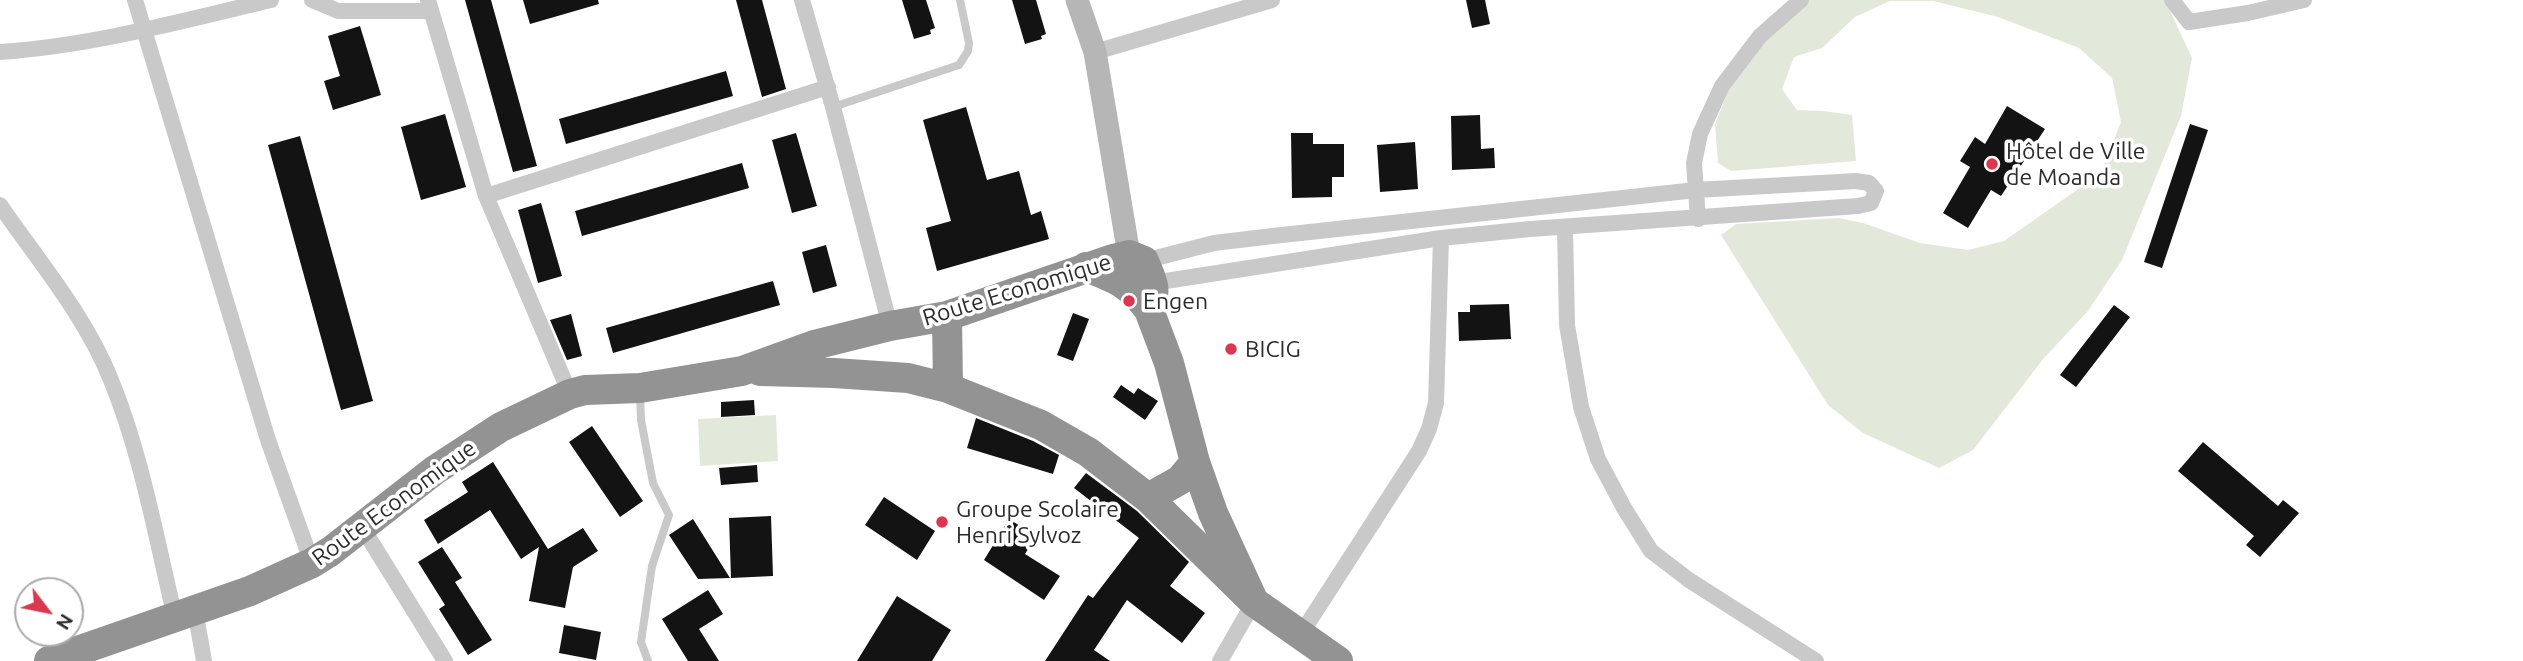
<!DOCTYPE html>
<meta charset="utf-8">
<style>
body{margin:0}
#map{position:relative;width:2523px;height:661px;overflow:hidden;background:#fff;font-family:Ubuntu,sans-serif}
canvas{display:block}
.north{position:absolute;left:14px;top:577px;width:70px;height:70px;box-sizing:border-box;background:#fff;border:2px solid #ababab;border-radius:50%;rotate:122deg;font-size:19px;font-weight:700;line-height:28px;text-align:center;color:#2c2c2c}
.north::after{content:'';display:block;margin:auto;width:24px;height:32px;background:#d9384f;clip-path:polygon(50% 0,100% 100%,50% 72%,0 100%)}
</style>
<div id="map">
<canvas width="2523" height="661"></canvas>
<div class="north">N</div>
</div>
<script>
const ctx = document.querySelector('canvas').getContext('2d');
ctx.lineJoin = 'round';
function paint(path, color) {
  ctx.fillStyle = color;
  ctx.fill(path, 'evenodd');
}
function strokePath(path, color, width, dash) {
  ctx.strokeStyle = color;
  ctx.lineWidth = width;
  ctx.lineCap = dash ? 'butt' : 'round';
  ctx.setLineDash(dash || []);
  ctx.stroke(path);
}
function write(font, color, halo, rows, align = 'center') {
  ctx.font = font + ' Ubuntu,sans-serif';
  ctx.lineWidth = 7;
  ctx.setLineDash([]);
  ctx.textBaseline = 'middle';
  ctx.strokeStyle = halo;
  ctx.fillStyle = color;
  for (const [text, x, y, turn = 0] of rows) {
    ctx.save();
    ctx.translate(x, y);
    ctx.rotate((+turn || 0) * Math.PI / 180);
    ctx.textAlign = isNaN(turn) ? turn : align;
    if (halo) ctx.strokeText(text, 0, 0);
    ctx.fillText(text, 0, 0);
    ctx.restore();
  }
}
paint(new Path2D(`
 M1808 0H2165L2192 58 2181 116 2122 260 2088 311 2044 358 1973 450 1939 468 1863 433 1828 405 1721 235 1736 224 1839 218 1863 223 1920 243 1968 250 2004 241 2101 173 2121 122 2112 78 2079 48 1998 17 1933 1H1890L1855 17 1822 48 1794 57 1782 89 1797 110 1824 111 1852 115 1856 161 1731 171 1718 163 1715 124 1729 89 1745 59Z
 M776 415 778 461 700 466 698 419Z`), '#e3e9da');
paint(new Path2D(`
 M465 0H491L537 166 513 172Z
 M523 0H598L599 4 530 24Z
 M736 0H762L786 89 762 97Z
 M902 0H926L935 28 930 30 931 34 914 39Z
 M1012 0H1036L1046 34 1041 36 1042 39 1025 44Z
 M1466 0H1485L1490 24 1472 28Z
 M360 26 381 95 333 110 324 81 340 76 328 36Z
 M726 71 733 96 566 144 559 119Z
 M2007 106 2045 129 2001 196 1991 190 1968 228 1943 213 1970 167 1960 161 1975 137 1985 144Z
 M966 107 987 180 1019 171 1031 215 1041 211 1049 239 937 271 926 228 951 221 923 120Z
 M445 114 466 187 421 200 401 127Z
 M1480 115 1481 149 1494 148 1495 168 1452 170 1451 116Z
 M2190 124 2208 130 2162 268 2144 262Z
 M796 133 817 206 792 213 772 140Z
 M1291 133H1313V144H1344V177H1332V197L1292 198Z
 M300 136 373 401 341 410 268 145Z
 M1415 142 1418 189 1380 192 1377 145Z
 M742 163 749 188 582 236 575 211Z
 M541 203 562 276 538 283 518 210Z
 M826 245 837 286 813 293 802 252Z
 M773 281 780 305 613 353 606 328Z
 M1509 304 1511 339 1459 341 1458 312H1470V305Z
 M2114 305 2130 317 2076 387 2060 375Z
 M1073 313 1089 319 1073 361 1057 355Z
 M571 314 582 356 567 360 550 320Z
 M1121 385 1134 394 1138 388 1158 401 1145 420 1113 397Z
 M754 400 755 415 721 417V402Z
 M976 418 1033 441 1059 455 1053 474 967 448Z
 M592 426 643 501 620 517 569 442Z
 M2203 442 2278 506 2283 500 2299 513 2260 557 2246 545 2254 536 2178 471Z
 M493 462 548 549 583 528 598 551 573 567 565 608 529 601 539 547 521 559 490 510 438 544 424 520 468 492 462 482Z
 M757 465 758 482 721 485 719 468Z
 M1086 473 1137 511 1189 562 1170 586 1205 613 1182 643 1127 600 1094 650 1110 661H1045L1088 595 1093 598 1139 538 1074 488Z
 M884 497 935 531 917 560 865 525Z
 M771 516 773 576 731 578 729 518Z
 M693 519 730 578 698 579 669 535Z
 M1009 519 1036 536 1025 554 1060 576 1044 600 984 560Z
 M442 547 462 578 455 582 492 640 468 655 439 609 445 605 418 562Z
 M708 590 723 614 699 629 719 661H688L662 619Z
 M897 596 951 630 932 661H857Z
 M564 625 601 632 596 660 559 653Z`), '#131313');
strokePath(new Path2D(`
 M833 107 959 65 968 51 969 43 960 0
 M640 395 641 420 653 483 669 515 652 566 641 642 648 661`), '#c9c9c9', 8);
strokePath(new Path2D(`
 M135 0 268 440 312 563
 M312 0 338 11H431
 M428 0 486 196 570 394
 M802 0 833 107 890 326
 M2172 0 2189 22 2248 13 2304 0
 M0 52C91 46 182 21 271 0
 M1095 52 1272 0
 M486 196 828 87
 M0 205C39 262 85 315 111 380 142 456 156 538 175 617
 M1698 219 1694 163 1700 134 1722 86 1760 36 1801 0
 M1565 227 1567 325 1581 407 1598 459 1624 508 1651 551 1689 580 1816 661
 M1144 261 1214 243 1273 236 1696 190 1856 181 1869 183 1876 191 1871 203 1858 206 1530 229 1441 238 1153 283
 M362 527 445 661
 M195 610 204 661
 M1301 634 1419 451 1429 429 1436 403 1441 238
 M1220 661 1254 602`), '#c9c9c9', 16);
strokePath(new Path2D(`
 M1077 0 1095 52 1129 255`), '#b6b6b6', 23);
strokePath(new Path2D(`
 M1086 267C1115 278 1130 284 1149 310
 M947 316 948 388
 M760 371 834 373 908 378 948 388 1041 425 1088 452 1148 498 1254 602 1338 661
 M1148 498 1180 480 1195 462
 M49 661 250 591 312 563 331 551 435 470 501 427 570 394 585 390 640 388 742 371 814 345 890 326 947 316 1113 259 1129 255 1144 261C1152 281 1158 288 1149 310L1169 363 1195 462 1213 513 1254 602`), '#939393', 30);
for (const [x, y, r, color] of [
 [1992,164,7,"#d9384f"],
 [1129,301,7,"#d9384f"],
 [1231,349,7,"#d9384f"],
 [942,522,7,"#d9384f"]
]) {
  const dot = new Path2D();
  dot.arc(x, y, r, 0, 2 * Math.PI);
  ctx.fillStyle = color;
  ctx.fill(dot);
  strokePath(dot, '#fff', 2.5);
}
write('23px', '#2c2c2c', '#fff', [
 ["Hôtel de Ville",2006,151],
 ["de Moanda",2006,177],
 ["Engen",1143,301],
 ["BICIG",1245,349],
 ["Groupe Scolaire",956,509],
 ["Henri Sylvoz",956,535]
], 'left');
write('23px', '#2c2c2c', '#fff', [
 ["Route Economique",1017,290,-17],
 ["Route Economique",394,503,-36]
]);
</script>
